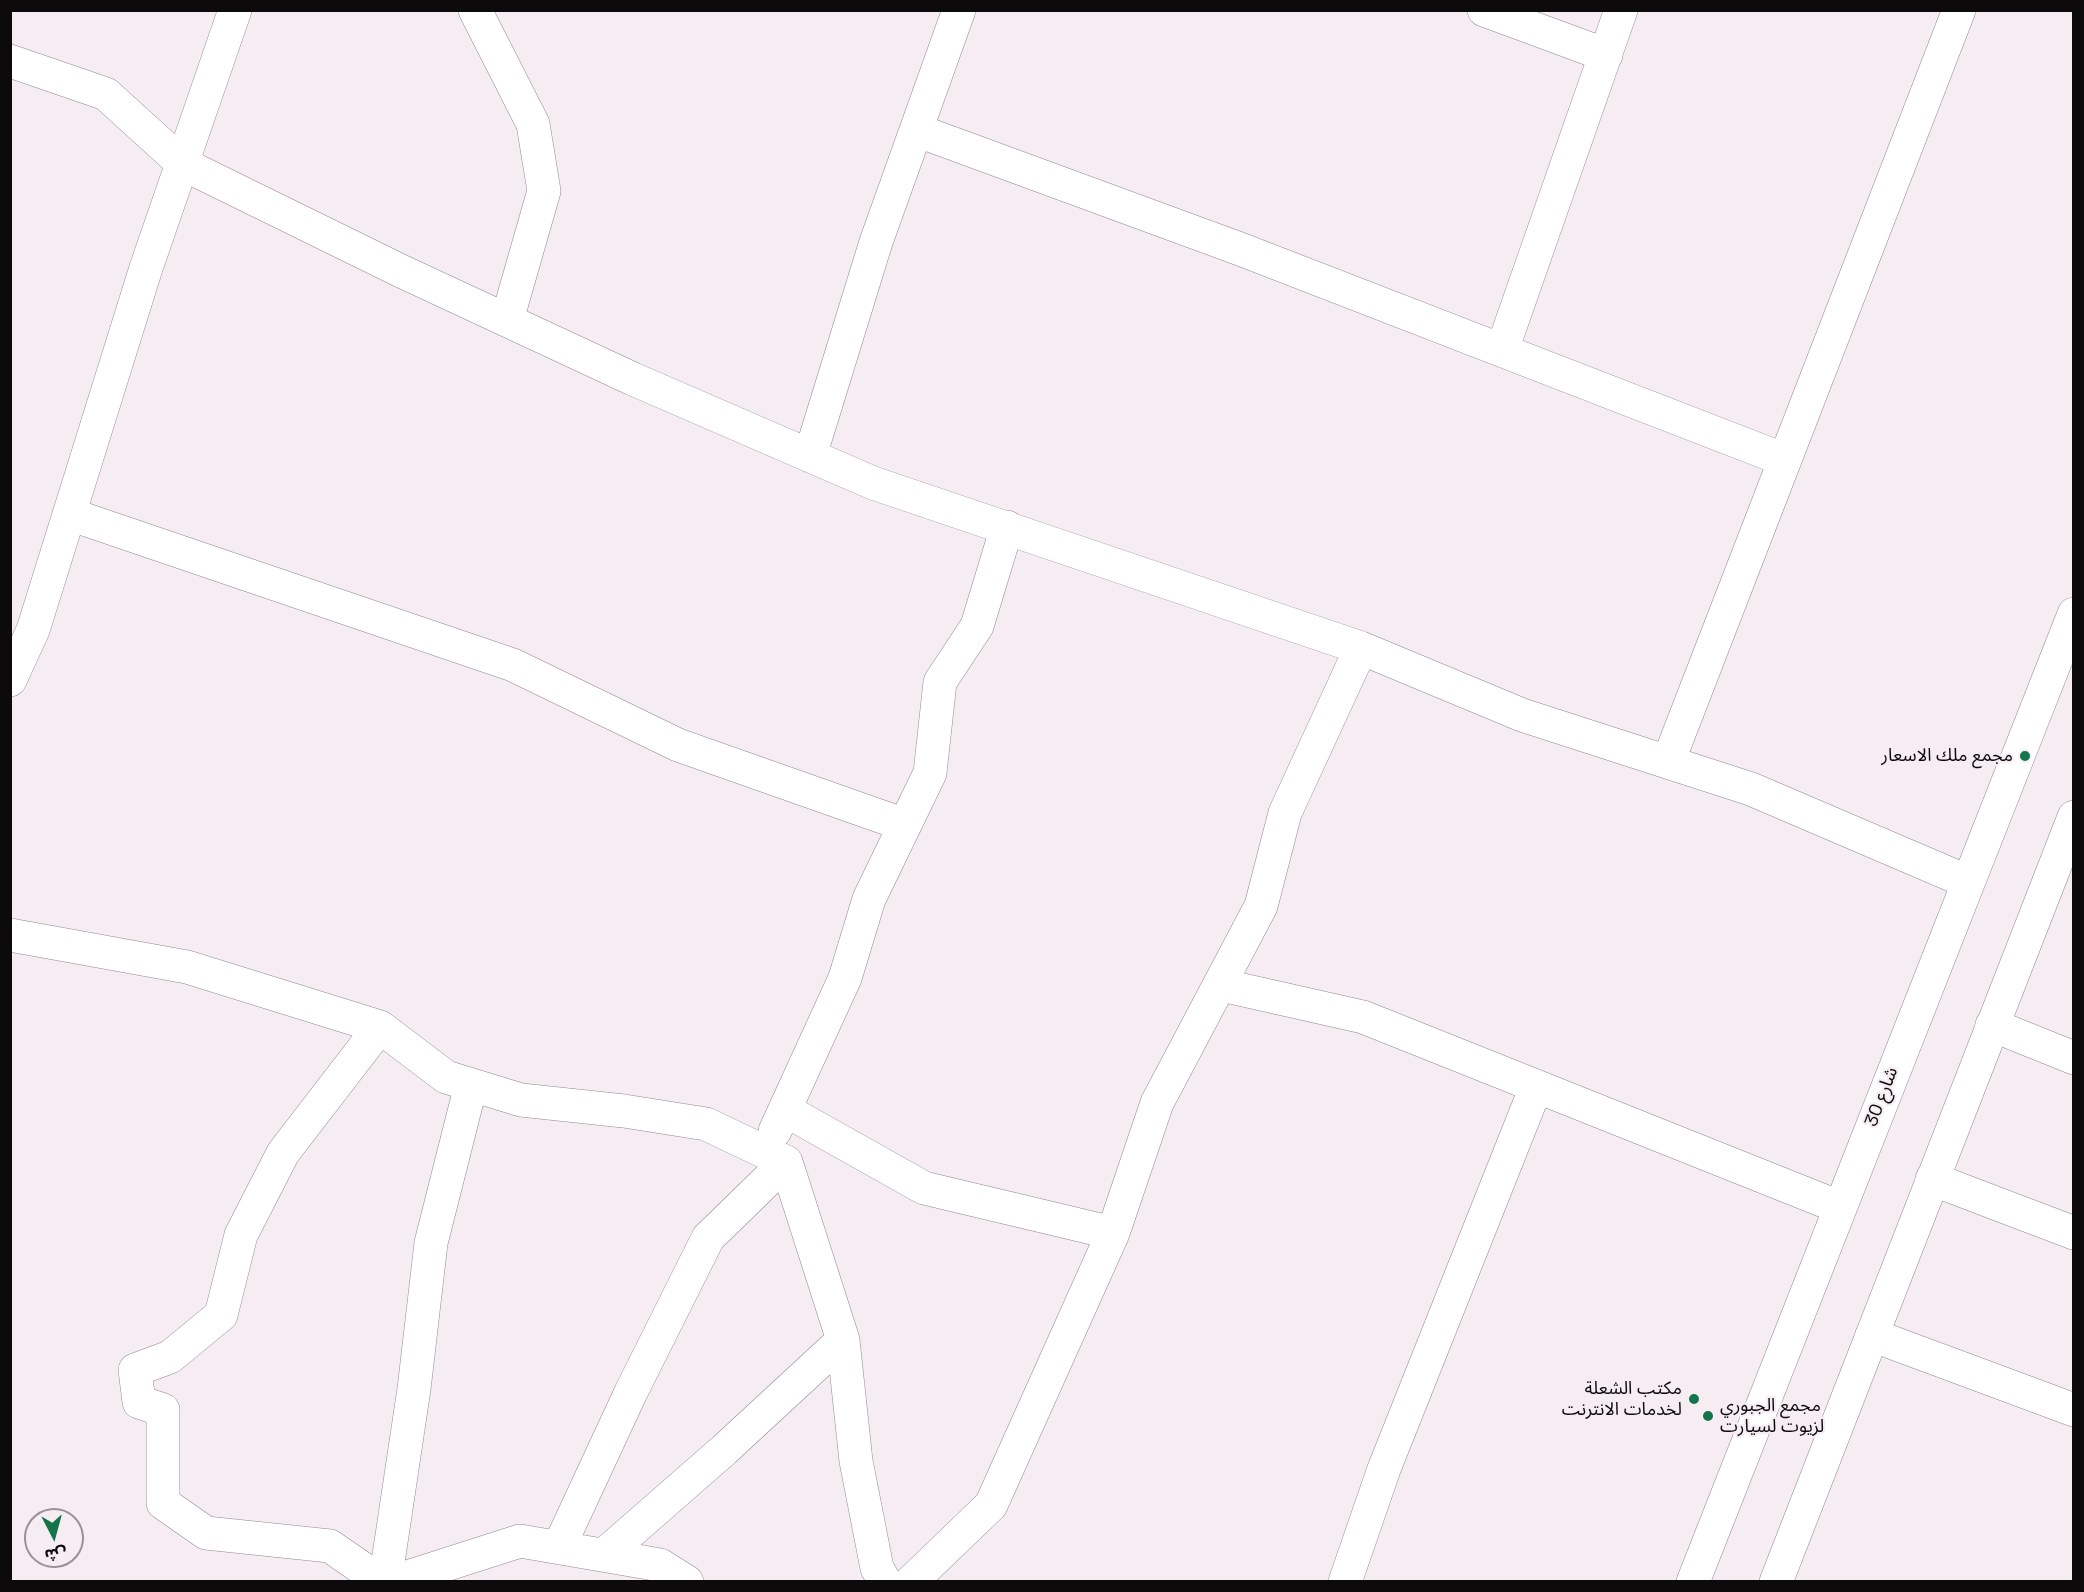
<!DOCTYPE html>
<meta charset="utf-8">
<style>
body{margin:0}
#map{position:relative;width:2084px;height:1592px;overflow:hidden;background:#f6edf3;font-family:"Space Grotesk","Noto Sans Arabic",sans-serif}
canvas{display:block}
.frame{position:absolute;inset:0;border:12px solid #0d0a0c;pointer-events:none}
.north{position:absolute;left:24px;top:1508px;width:60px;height:60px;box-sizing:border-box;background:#f6edf3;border:2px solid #999297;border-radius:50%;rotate:174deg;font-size:16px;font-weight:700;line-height:24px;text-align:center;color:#0d0a0c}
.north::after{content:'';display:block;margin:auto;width:21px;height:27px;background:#13754c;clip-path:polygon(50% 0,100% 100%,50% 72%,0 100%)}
</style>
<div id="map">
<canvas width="2084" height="1592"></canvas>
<div class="frame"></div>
<div class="north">ش</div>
</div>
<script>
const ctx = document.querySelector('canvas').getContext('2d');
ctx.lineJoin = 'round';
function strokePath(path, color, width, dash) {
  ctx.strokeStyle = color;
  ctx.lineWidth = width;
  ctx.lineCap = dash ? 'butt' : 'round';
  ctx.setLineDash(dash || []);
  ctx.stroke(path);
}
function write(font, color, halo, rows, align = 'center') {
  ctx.font = font + ' "Space Grotesk","Noto Sans Arabic",sans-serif';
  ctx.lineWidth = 4.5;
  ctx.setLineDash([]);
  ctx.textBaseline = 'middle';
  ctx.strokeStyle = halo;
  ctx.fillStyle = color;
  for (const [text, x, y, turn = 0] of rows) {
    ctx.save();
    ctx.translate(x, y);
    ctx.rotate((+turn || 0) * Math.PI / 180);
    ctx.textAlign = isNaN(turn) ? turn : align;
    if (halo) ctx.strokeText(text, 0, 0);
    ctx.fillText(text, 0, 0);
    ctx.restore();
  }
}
const minor = new Path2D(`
 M475 10 533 124 544 191 507 320
 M1484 10 1606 55
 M10 61 106 94 183 164 401 271 633 379 873 483 1361 648 1522 715 1751 789 1966 881
 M916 130 1240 249 1785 460
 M1502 350 1621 10
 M810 456 876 242 959 10
 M69 514 513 665 678 745 905 825
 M10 680 33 630 146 268 235 10
 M1668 762 1959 10
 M10 935 187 967 380 1027 446 1077 521 1100 624 1111 706 1124 786 1162 843 1340 856 1461 877 1568 885 1582
 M1221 985 1363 1017 1839 1207
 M1992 1025 2074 1058
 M380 1027 283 1153 241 1235 221 1315 170 1357 135 1370 139 1402 163 1410V1503L206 1533 330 1546 382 1582
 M785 1110 924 1188 1113 1233 1157 1103 1261 906 1285 813 1361 648
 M775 1131 845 978 869 899 930 773 940 682 977 626 1007 527
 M1932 1179 2074 1233
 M1872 1335 2074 1410
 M559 1547 631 1392 708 1238 786 1162
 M604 1555 724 1450 843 1340
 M385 1582 414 1389 431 1243 471 1085
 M392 1582 520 1541 660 1565 687 1582
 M911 1582 991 1505 1113 1233
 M1345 1582 1384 1469 1536 1087`);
const tertiary = new Path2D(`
 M1693 1582 2074 614
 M1776 1582 2074 817`);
strokePath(minor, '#91888e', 34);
strokePath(tertiary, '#91888e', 34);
strokePath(minor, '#fff', 33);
strokePath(tertiary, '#fff', 33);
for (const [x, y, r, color] of [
 [2025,756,6,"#13754c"],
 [1694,1399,6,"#13754c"],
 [1708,1416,6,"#13754c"]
]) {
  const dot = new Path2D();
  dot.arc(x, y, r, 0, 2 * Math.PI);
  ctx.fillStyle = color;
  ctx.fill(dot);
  strokePath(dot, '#f6edf3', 2);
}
write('18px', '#0d0a0c', '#f6edf3', [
 ["مجمع ملك الاسعار",2013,756],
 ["مكتب الشعلة",1682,1389],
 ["لخدمات الانترنت",1682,1410],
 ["مجمع الجبوري",1720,1406,"left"],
 ["لزيوت لسيارت",1720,1427,"left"]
], 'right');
write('18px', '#0d0a0c', '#f6edf3', [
 ["شارع 30",1882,1097,-69]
]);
</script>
